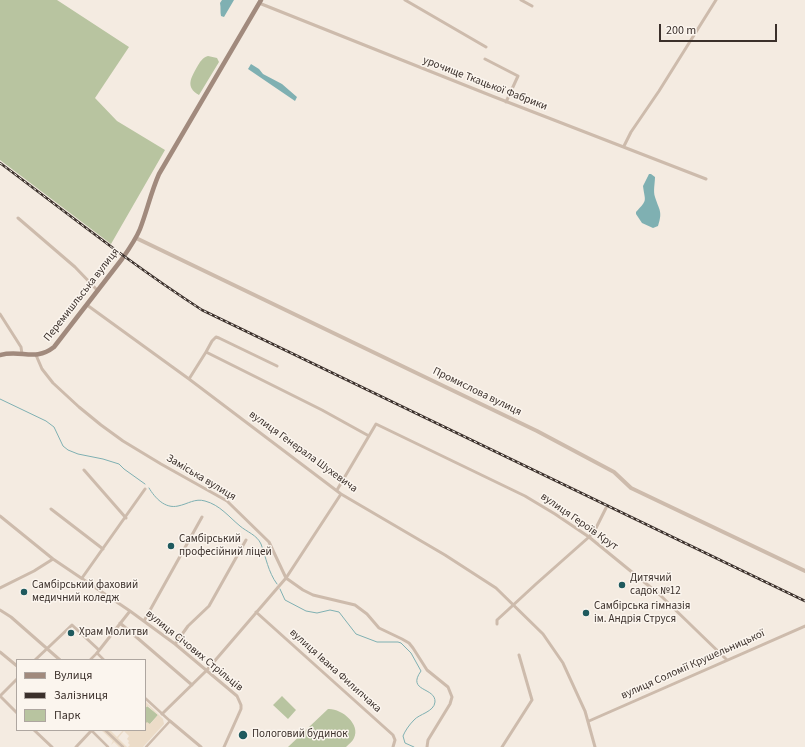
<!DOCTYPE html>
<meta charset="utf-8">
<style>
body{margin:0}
#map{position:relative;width:805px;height:747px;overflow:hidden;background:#f4ebe1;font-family:"Source Sans 3",sans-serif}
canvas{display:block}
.legend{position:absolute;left:16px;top:659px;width:130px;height:72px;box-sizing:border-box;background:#fbf5ee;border:1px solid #aea6a0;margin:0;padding:5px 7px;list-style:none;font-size:12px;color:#3b302b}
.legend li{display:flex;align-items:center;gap:8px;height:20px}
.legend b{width:20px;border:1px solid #aea6a0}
.scale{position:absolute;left:659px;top:24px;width:118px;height:18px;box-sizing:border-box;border:2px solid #3b302b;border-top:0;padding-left:5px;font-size:12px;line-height:14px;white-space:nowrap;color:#3b302b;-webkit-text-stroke:3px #fbf5ee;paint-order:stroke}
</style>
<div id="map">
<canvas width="805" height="747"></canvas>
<ul class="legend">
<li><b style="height:5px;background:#a18a7d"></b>Вулиця</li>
<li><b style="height:5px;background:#3b302b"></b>Залізниця</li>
<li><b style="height:11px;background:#b8c4a0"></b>Парк</li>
</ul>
<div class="scale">200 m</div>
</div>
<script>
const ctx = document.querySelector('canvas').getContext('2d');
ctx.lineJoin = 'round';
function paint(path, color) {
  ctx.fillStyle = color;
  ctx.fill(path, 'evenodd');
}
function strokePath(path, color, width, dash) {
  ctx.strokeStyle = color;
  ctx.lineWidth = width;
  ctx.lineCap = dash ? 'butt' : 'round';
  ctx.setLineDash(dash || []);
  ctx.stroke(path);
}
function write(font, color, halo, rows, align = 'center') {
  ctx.font = font + ' "Source Sans 3",sans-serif';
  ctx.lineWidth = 3;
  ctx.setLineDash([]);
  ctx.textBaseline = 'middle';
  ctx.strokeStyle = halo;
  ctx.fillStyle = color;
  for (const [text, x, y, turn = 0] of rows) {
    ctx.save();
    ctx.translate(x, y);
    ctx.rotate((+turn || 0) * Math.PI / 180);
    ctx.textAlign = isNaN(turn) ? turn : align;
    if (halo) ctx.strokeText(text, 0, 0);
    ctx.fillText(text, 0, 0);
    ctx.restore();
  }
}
paint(new Path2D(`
 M0 0H57L129 47 95 98 117 121 165 150 111 244 0 160Z
 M208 56 217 58 219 62 199 95C185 87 191 78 197 67 200 62 202 58 208 56Z
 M282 696 296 710 288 719 273 705Z
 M147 706 158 715 150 724H145V708Z
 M328 709C341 708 361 724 354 738 353 741 349 744 346 747H288Z`), '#b8c4a0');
paint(new Path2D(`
 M145 701 163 719 164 724 143 747H128L130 745 128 743 129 741 127 739 129 736 124 731 118 738 127 747H119L114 742 111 745 113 741 101 730H110L117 737 123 730H145V724L147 722 150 724 158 715 148 706 145 708 146 705Z`), '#ecdcc8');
paint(new Path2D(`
 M222 0H234L224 17 221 16C220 12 221 8 220 3Z
 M251 64 259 69 263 74 282 84 297 97 295 101 248 69Z
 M649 174H651L655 177C655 183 653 191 655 197 659 210 663 211 658 226L653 228 642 223 636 214V212C648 199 645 202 643 186Z`), '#7fb0b2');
strokePath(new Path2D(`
 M0 399 46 421 54 427 63 446 68 450 78 454 103 459 119 464 124 469 145 484
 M149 488C155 498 165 509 178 506 188 504 195 498 205 501 220 505 229 517 240 526 247 532 257 535 261 544 266 557 268 572 277 584
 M280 589 285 600 306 611 317 613 330 610 339 612 356 634 377 642H398L401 643 411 653 421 671C406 692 436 687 435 702 434 712 419 714 414 720 409 725 405 731 403 736L405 743 414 747`), '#7fb0b2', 1);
strokePath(new Path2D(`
 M90 660 97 653 104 660
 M145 698 170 721 146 747
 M91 730 108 747
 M105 730 123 747`), '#cdbbac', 2.5);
strokePath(new Path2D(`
 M405 0 486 47
 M521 0 532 6
 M259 3 492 96 706 179
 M485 59 518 76 506 102
 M624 146 631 132 659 91 716 0
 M18 218 75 267 98 291
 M87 305 189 379 341 494 445 555 496 588 543 634 563 663 585 711 595 747
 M0 314 21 347 22 354
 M206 352 322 410 369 436
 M36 355 42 369 53 383 79 407 101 425 123 441 161 464 227 501 269 542 286 578 303 590 313 595 355 605 367 614 379 628 402 639 409 643 413 648 427 670 448 687 452 697 450 704 428 740 427 747
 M189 379 206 352 212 341 216 337 219 338 277 366
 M84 470 126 518
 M337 490 376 424 525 496 555 514 589 537 660 595 727 660
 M51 509 103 549
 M0 516 53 559 130 611 175 644 237 696 241 705V709L224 747
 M82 578 145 489
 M0 588 34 571 53 559
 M0 610 11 617 60 660
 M256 612 393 735 395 740 393 747
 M144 621 202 517
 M120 623 192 685
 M497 624V620L536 584 589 537 595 530 606 508
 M175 644 188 626 209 606 246 540
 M0 652 17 666
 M97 653 130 611
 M35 660 72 625 99 650
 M0 696 17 713
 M0 696 17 679
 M162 714 206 671 286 578 341 494
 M170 721 201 747
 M589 721 805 626
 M34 730 52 747
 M76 747 91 731
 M502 747 532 700 519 655`), '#cdbbac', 3);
strokePath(new Path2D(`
 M136 238 537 431 614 472 631 488 805 571`), '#cdbbac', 4);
strokePath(new Path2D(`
 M0 355C21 349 35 362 54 347L122 259C129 249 136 239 140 229 147 211 151 192 159 174L261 0`), '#a18a7d', 4.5);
const rail = new Path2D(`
 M0 163C67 213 132 265 202 310L805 601`);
strokePath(rail, '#3b302b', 2.5);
strokePath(rail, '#fbf5ee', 1, [3]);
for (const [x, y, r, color] of [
 [171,546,4,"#1f5a5e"],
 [622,585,4,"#1f5a5e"],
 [24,592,4,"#1f5a5e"],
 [586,613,4,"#1f5a5e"],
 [71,633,4,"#1f5a5e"],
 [243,735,5,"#1f5a5e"]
]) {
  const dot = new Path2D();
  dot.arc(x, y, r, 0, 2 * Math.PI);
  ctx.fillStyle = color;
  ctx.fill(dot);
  strokePath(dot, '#fbf5ee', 1.5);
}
write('11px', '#3b302b', '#fbf5ee', [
 ["урочище Ткацької Фабрики",485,84,21],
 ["Перемишльська вулиця",82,295,-52],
 ["Промислова вулиця",477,392,26],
 ["вулиця Генерала Шухевича",303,452,36],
 ["Заміська вулиця",201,478,31],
 ["вулиця Героїв Крут",579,522,35],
 ["вулиця Січових Стрільців",194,651,39],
 ["вулиця Соломії Крушельницької",693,665,-24],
 ["вулиця Івана Филипчака",335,671,42]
]);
write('11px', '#3b302b', '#fbf5ee', [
 ["Самбірський",179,540],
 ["професійний ліцей",179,553],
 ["Дитячий",630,579],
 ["садок №12",630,592],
 ["Самбірський фаховий",32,586],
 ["медичний коледж",32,599],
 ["Самбірська гімназія",594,607],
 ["ім. Андрія Струся",594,620],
 ["Храм Молитви",79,633],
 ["Пологовий будинок",252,735]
], 'left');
</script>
